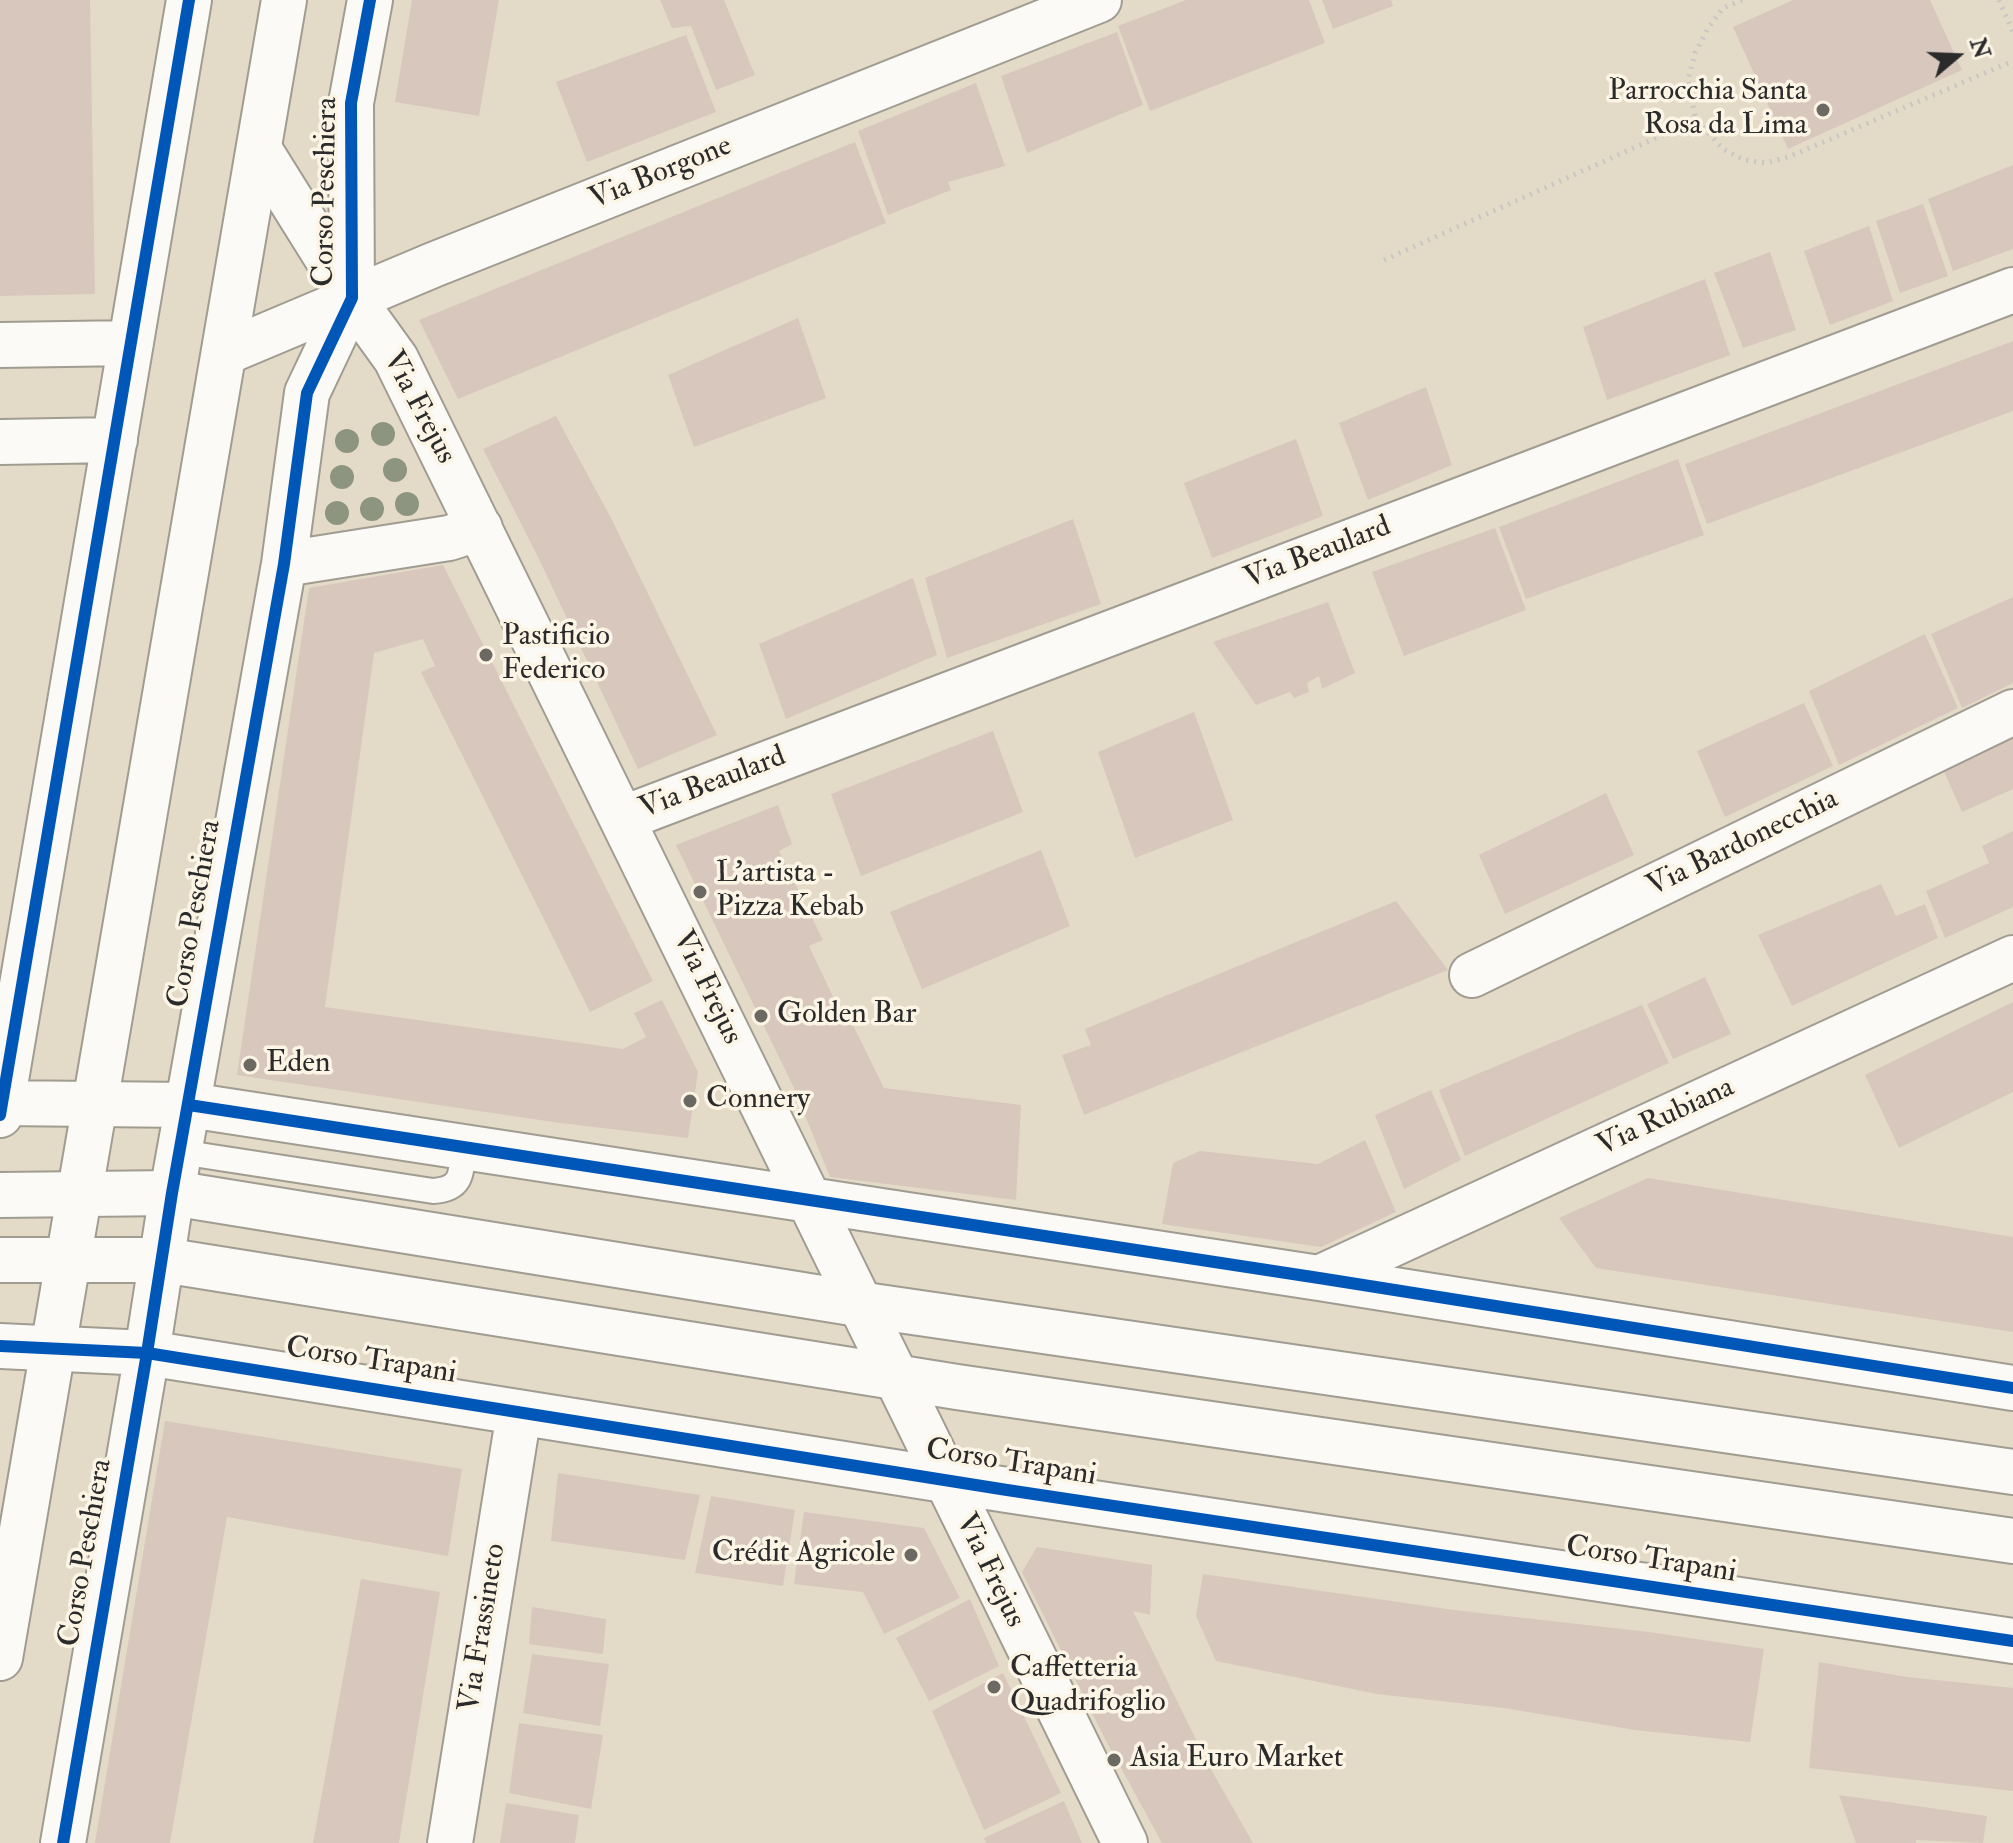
<!DOCTYPE html>
<meta charset="utf-8">
<style>
body{margin:0}
#map{position:relative;width:2013px;height:1843px;overflow:hidden;background:#e3dbc8;font-family:"IM FELL Double Pica",serif}
canvas{display:block}
.north{position:absolute;left:1917px;top:16px;width:80px;height:80px;-webkit-text-stroke:6px #fcf5e5;paint-order:stroke;rotate:71deg;font-size:22px;font-weight:700;line-height:32px;text-align:center;color:#2b2b2b}
.north::after{content:'';display:block;margin:auto;width:28px;height:36px;background:#2b2b2b;clip-path:polygon(50% 0,100% 100%,50% 72%,0 100%)}
</style>
<div id="map">
<canvas width="2013" height="1843"></canvas>
<div class="north">N</div>
</div>
<script>
const ctx = document.querySelector('canvas').getContext('2d');
ctx.lineJoin = 'round';
function paint(path, color) {
  ctx.fillStyle = color;
  ctx.fill(path, 'evenodd');
}
function strokePath(path, color, width, dash) {
  ctx.strokeStyle = color;
  ctx.lineWidth = width;
  ctx.lineCap = dash ? 'butt' : 'round';
  ctx.setLineDash(dash || []);
  ctx.stroke(path);
}
function write(font, color, halo, rows, align = 'center') {
  ctx.font = font + ' "IM FELL Double Pica",serif';
  ctx.lineWidth = 7;
  ctx.setLineDash([]);
  ctx.textBaseline = 'middle';
  ctx.strokeStyle = halo;
  ctx.fillStyle = color;
  for (const [text, x, y, turn = 0] of rows) {
    ctx.save();
    ctx.translate(x, y);
    ctx.rotate((+turn || 0) * Math.PI / 180);
    ctx.textAlign = isNaN(turn) ? turn : align;
    if (halo) ctx.strokeText(text, 0, 0);
    ctx.fillText(text, 0, 0);
    ctx.restore();
  }
}
paint(new Path2D(`
 M0 0H90L95 294 0 296Z
 M412 0H499L479 116 395 102Z
 M660 0H724L755 75 716 90 691 26 672 28Z
 M1186 0H1309L1325 43 1150 111 1118 26Z
 M1322 0H1391L1393 6 1333 29Z
 M1793 0H1930L1962 70 1788 149 1733 27Z
 M1117 32 1143 105 1027 153 1001 76Z
 M686 35 716 112 587 162 556 82Z
 M976 83 1005 166 948 182 951 190 888 215 858 131Z
 M855 142 886 223 458 399 419 320Z
 M2013 165V249L1953 271 1928 199Z
 M1923 204 1948 276 1900 293 1876 221Z
 M1869 226 1893 301 1830 325 1804 251Z
 M1770 252 1796 330 1743 348 1714 273Z
 M1705 279 1730 355 1607 400 1583 327Z
 M798 318 826 398 694 447 668 375Z
 M2013 341V411L1707 524 1685 464Z
 M1426 387 1452 465 1368 500 1339 423Z
 M556 416 612 520 717 735 638 769 538 557 483 449Z
 M1296 439 1323 516 1212 558 1184 483Z
 M1678 459 1704 535 1526 599 1499 527Z
 M1073 519 1101 604 947 658 925 578Z
 M1495 528 1526 610 1404 656 1372 572Z
 M443 565 653 981 590 1012 421 672 435 666 423 639 374 653 325 1007 623 1049 646 1037 634 1013 662 1000 698 1072 688 1138 560 1123 237 1075 309 588Z
 M913 578 937 655 786 719 759 644Z
 M2013 597V683L1962 708 1931 634Z
 M1328 602 1355 673 1322 689 1319 676 1307 683 1309 692 1294 698 1290 692 1256 705 1213 642Z
 M1925 634 1958 708 1839 765 1809 691Z
 M1804 703 1833 766 1725 817 1697 751Z
 M1194 712 1233 820 1135 858 1098 752Z
 M993 731 1023 812 861 876 831 794Z
 M2013 736V789L1962 812 1942 767Z
 M1606 793 1634 855 1505 914 1479 855Z
 M778 805 792 844 779 851 823 940 809 946 845 1022 850 1019 884 1088 1021 1105 1016 1200 830 1177 793 1086 676 845Z
 M2013 831V907L1945 938 1926 891 1989 863 1982 846Z
 M1041 850 1070 926 922 989 890 912Z
 M1881 884 1896 916 1925 904 1938 938 1792 1006 1758 935Z
 M1396 901 1448 970 1084 1115 1062 1055 1091 1045 1085 1029Z
 M1705 977 1731 1034 1673 1059 1647 1004Z
 M2013 1002V1092L1899 1148 1865 1075Z
 M1642 1005 1669 1063 1465 1156 1439 1090Z
 M1431 1090 1461 1160 1404 1189 1375 1115Z
 M1365 1140 1396 1212 1321 1247 1162 1224 1173 1163 1200 1151 1318 1164Z
 M1648 1178 2013 1237V1332L1596 1268 1559 1218Z
 M165 1421 462 1469 448 1556 227 1517 170 1843H95Z
 M558 1473 700 1495 685 1560 551 1541Z
 M711 1496 795 1510 783 1586 695 1573Z
 M804 1512 924 1528 960 1598 884 1634 863 1592 794 1584Z
 M1037 1547 1152 1565 1150 1615 1133 1611 1208 1764 1253 1843H1162L1103 1735 1022 1572Z
 M1203 1574 1454 1610 1649 1632 1764 1649 1750 1742 1635 1730 1504 1708 1377 1694 1216 1661 1196 1616Z
 M361 1579 440 1592 399 1843H313Z
 M970 1599 999 1666 929 1701 896 1638Z
 M532 1607 606 1619 603 1654 529 1644Z
 M532 1654 609 1664 600 1726 523 1713Z
 M1819 1662 1907 1677 2013 1688V1791L1809 1768Z
 M1003 1673 1061 1793 984 1830 932 1711Z
 M519 1723 603 1735 591 1809 509 1793Z
 M1839 1795 1987 1816 1983 1843 1916 1840V1843H1856Z
 M1064 1801 1082 1843H986L984 1838Z
 M506 1803 579 1815 575 1843H500Z`), '#d8c7bd');
const lane = new Path2D(`
 M180 1152 433 1191C464 1189 461 1172 463 1147`);
const street = new Path2D(`
 M259 149 352 298 396 359C641 853 880 1349 1125 1843
 M0 345 131 343
 M224 353 433 265 1099 0
 M0 442 115 440
 M284 564 449 538 480 528
 M624 818 2013 290
 M1472 975 2013 712
 M0 1103 189 1105 1319 1278 2013 1388
 M0 1115 189 0
 M1319 1278 2013 958
 M0 1346 147 1353 1007 1490 2013 1641
 M63 1843 147 1353 172 1193 284 564 307 393 352 298 351 103 370 0
 M450 1843 519 1413`);
const secondary = new Path2D(`
 M0 1658 284 0`);
const primary = new Path2D(`
 M0 1195 172 1193 858 1304 2013 1472
 M0 1260H163L957 1387 2013 1541`);
strokePath(lane, '#a09c91', 28);
strokePath(street, '#a09c91', 48);
strokePath(secondary, '#a09c91', 48);
strokePath(primary, '#a09c91', 48);
strokePath(new Path2D(`
 M1742 0 1723 8 1707 30 1695 53 1688 80 1696 120 1723 149 1744 160 1766 163 1791 156 2013 61
 M1999 0 2013 32
 M1384 260 1696 120`), '#c8c6c2', 5, [2, 6]);
strokePath(lane, '#fbfaf7', 24);
strokePath(street, '#fbfaf7', 44);
strokePath(secondary, '#fbfaf7', 44);
strokePath(primary, '#fbfaf7', 44);
strokePath(new Path2D(`
 M189 1105 1319 1278 2013 1388
 M0 1115 189 0
 M0 1346 147 1353 1007 1490 2013 1641
 M63 1843 147 1353 172 1193 284 564 307 393 352 298 351 103 370 0`), '#0057b8', 12);
ctx.fillStyle = '#8d9581';
for (const [x, y] of [
 [383,434],
 [347,441],
 [395,470],
 [342,477],
 [407,504],
 [372,509],
 [337,513]
]) {
  ctx.beginPath();
  ctx.arc(x, y, 12, 0, 2 * Math.PI);
  ctx.fill();
}
for (const [x, y, r, color] of [
 [1823,110,8,"#6b6962"],
 [486,655,8,"#6b6962"],
 [700,892,8,"#6b6962"],
 [761,1016,8,"#6b6962"],
 [250,1065,8,"#6b6962"],
 [690,1101,8,"#6b6962"],
 [911,1555,8,"#6b6962"],
 [994,1687,8,"#6b6962"],
 [1114,1760,8,"#6b6962"]
]) {
  const dot = new Path2D();
  dot.arc(x, y, r, 0, 2 * Math.PI);
  ctx.fillStyle = color;
  ctx.fill(dot);
  strokePath(dot, '#fcf5e5', 3);
}
write('30px', '#2b2b2b', '#fcf5e5', [
 ["Parrocchia Santa",1807,93,"right"],
 ["Rosa da Lima",1807,127,"right"],
 ["Pastificio",502,638],
 ["Federico",502,672],
 ["L'artista -",716,875],
 ["Pizza Kebab",716,909],
 ["Golden Bar",777,1016],
 ["Eden",266,1065],
 ["Connery",706,1101],
 ["Crédit Agricole",895,1555,"right"],
 ["Caffetteria",1010,1670],
 ["Quadrifoglio",1010,1704],
 ["Asia Euro Market",1130,1760]
], 'left');
write('30px', '#2b2b2b', '#fcf5e5', [
 ["Via Borgone",661,174,-22],
 ["Corso Peschiera",327,192,-89],
 ["Via Frejus",418,408,62],
 ["Via Beaulard",1318,554,-21],
 ["Via Beaulard",713,784,-21],
 ["Via Bardonecchia",1743,844,-26],
 ["Corso Peschiera",196,914,-80],
 ["Via Frejus",706,988,64],
 ["Via Rubiana",1666,1118,-25],
 ["Corso Trapani",371,1362,9],
 ["Corso Trapani",1011,1464,9],
 ["Corso Peschiera",87,1553,-80],
 ["Corso Trapani",1651,1561,9],
 ["Via Frejus",989,1571,64],
 ["Via Frassineto",484,1628,-81]
]);
</script>
